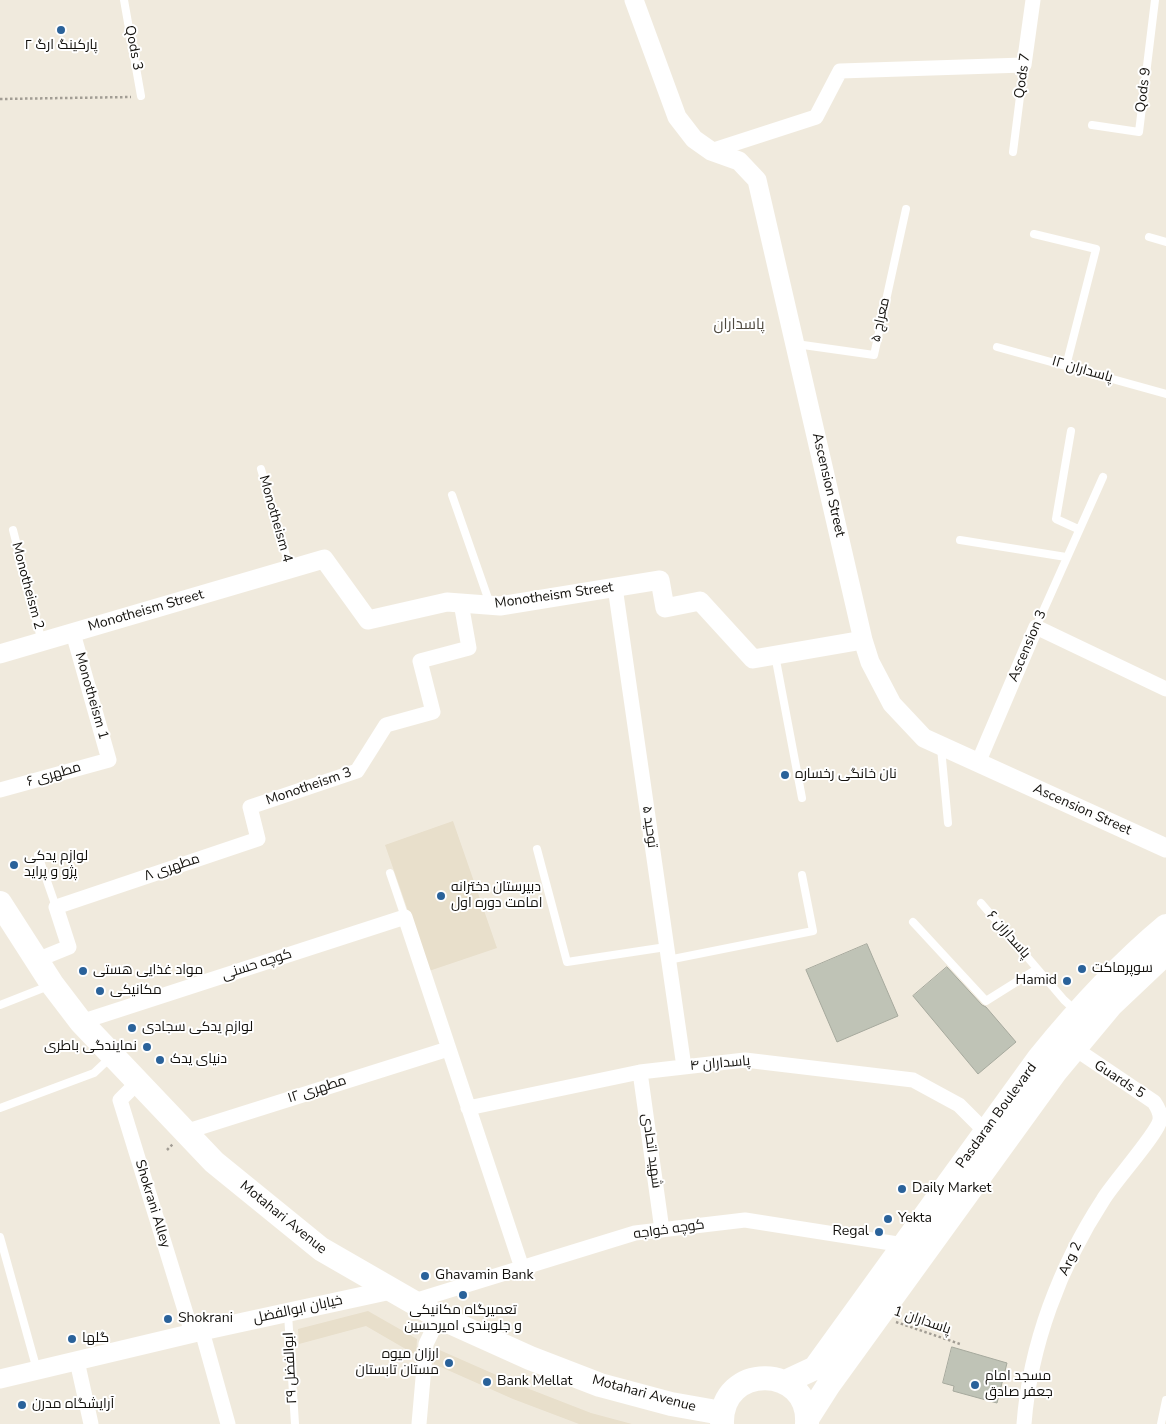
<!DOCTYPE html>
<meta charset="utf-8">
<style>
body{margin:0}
canvas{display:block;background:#f0eadd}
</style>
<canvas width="1166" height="1424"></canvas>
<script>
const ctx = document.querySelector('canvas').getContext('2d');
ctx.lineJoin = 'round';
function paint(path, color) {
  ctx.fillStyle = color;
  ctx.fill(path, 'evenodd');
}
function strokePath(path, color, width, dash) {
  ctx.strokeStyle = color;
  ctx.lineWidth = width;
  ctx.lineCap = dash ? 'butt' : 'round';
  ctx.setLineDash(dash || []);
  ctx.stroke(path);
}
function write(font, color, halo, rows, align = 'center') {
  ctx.font = font + ' "Nunito Sans",Cairo,sans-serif';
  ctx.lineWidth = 4;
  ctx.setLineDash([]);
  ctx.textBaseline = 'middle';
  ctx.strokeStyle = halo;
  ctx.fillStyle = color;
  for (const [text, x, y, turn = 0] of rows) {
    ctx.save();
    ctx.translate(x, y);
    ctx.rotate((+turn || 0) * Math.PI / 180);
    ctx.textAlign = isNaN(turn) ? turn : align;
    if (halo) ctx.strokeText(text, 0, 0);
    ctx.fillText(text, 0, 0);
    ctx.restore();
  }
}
paint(new Path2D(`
 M453 821 497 948 429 971 385 845Z
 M368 1311 417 1339 416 1355 366 1326 299 1344 298 1329Z
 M435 1348 519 1385 591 1413 632 1424H579L513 1399 434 1364Z`), '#e8dfcb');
const building = new Path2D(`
 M867 944 898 1016 837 1042 806 970Z
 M947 967 982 1005 986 1007 1016 1042 978 1074 913 996Z
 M952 1347 1007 1363 997 1403 953 1391 954 1386 943 1383Z`);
paint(building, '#bfc3b6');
strokePath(building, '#a6a99d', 1);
strokePath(new Path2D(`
 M0 99 131 97
 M167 1150 173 1144
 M896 1322 960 1344`), '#a29d94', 2.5, [2.5, 2.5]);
strokePath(new Path2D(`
 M124 0 141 96
 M1092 125 1139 132 1155 0
 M1013 152 1024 65
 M1034 234 1096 249 1066 366
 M1149 237 1166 242
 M796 344 874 355 906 209
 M997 347 1166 394
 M1071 431 1056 519 1078 529
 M261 469 290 569
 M452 495 490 604
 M13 530 42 642
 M960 540 1066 557
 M1036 627 1103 477
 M775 655 802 798
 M941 748 948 823
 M537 849 567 962 666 947
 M38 855 56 907
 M390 873 405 917
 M981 903 1064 1000 1075 1010
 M913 922 986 1001 1037 969
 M668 960 813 931 802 875
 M0 1005 51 985
 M0 1108 94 1073 111 1057
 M0 1237 37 1370
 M288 1314 295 1424
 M1161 1424 1166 1400`), '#fff', 8);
strokePath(new Path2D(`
 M711 151 816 117 840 71 1024 65 1033 0
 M615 587 684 1067
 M978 763 1036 627 1166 689
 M0 790 109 760 73 633
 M37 960 69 947 56 907 258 839 250 807 357 771 386 725 433 712 420 661 469 648 461 603
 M81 1022 405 917 522 1268
 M640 1072 662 1230
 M138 1082 120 1100 192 1333
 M468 1108 640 1072 745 1060 913 1080 959 1105 986 1132
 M185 1132 448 1049
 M411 1302 635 1233 745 1220 904 1245
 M202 1331 228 1424
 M77 1361 91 1424
 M419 1424 426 1344 439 1317
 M1024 1424C1030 1345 1060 1266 1103 1200 1113 1183 1158 1133 1160 1120 1161 1113 1158 1108 1154 1102L1074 1048`), '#fff', 15);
strokePath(new Path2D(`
 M634 0 677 117 694 139 711 151 739 161 757 180 863 640 870 662 892 704 924 738 1166 848
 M0 654 324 559 368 620 447 602 500 606 660 580 665 608 700 601 753 659 863 640
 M0 1379 202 1331 391 1290`), '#fff', 19);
strokePath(new Path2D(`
 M0 903 52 984 81 1022 214 1162 321 1249 439 1317 530 1358 600 1385 671 1404 722 1413
 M785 1382 815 1368 1039 1058C1078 1010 1118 966 1166 926
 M807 1419 828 1386 1056 1071 1111 1005 1166 953
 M722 1424C720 1362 811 1364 807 1424`), '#fff', 24);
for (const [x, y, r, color] of [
 [61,30,5,"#2a629a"],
 [785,775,5,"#2a629a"],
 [14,865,5,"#2a629a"],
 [441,896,5,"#2a629a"],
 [1082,969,5,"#2a629a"],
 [83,971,5,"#2a629a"],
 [1067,981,5,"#2a629a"],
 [100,991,5,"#2a629a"],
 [132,1028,5,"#2a629a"],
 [147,1047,5,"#2a629a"],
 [160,1060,5,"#2a629a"],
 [902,1189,5,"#2a629a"],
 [888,1219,5,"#2a629a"],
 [879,1232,5,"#2a629a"],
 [425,1276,5,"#2a629a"],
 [463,1295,5,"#2a629a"],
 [168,1319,5,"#2a629a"],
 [72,1339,5,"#2a629a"],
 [449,1363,5,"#2a629a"],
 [487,1382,5,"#2a629a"],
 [975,1385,5,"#2a629a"],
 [22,1405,5,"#2a629a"]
]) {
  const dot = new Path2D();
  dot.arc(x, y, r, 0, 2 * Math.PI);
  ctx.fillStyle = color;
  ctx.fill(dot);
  strokePath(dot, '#fff', 2);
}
write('14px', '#12100c', '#fff', [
 ["پارکینگ ارگ ۲",61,46,"center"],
 ["نان خانگی رخساره",795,775],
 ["لوازم یدکی",24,857],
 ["پژو و پراید",24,873],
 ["دبیرستان دخترانه",451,888],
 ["امامت دوره اول",451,904],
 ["سوپرماکت",1092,969],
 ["مواد غذایی هستی",93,971],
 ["Hamid",1057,981,"right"],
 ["مکانیکی",110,991],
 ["لوازم یدکی سجادی",142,1028],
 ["نمایندگی باطری",137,1047,"right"],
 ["دنیای یدک",170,1060],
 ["Daily Market",912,1189],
 ["Yekta",898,1219],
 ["Regal",869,1232,"right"],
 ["Ghavamin Bank",435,1276],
 ["تعمیرگاه مکانیکی",463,1311,"center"],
 ["و جلوبندی امیرحسین",463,1327,"center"],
 ["Shokrani",178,1319],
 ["گلها",82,1339],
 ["ارزان میوه",439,1355,"right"],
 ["مستان تابستان",439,1371,"right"],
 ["مسجد امام",985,1377],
 ["جعفر صادق",985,1393],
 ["Bank Mellat",497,1382],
 ["آرایشگاه مدرن",32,1405]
], 'left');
write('14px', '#12100c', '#fff', [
 ["Qods 3",133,48,79],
 ["Qods 7",1023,76,-82],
 ["Qods 9",1144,90,-83],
 ["معراج ۵",881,320,-78],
 ["پاسداران ۱۲",1082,370,16],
 ["Ascension Street",828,485,77],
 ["Monotheism 4",275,519,74],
 ["Monotheism 2",27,586,75],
 ["Monotheism Street",554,596,-8],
 ["Monotheism Street",146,611,-16],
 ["Ascension 3",1028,646,-67],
 ["Monotheism 1",91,696,74],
 ["مطهری ۶",54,775,-16],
 ["Monotheism 3",309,787,-19],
 ["Ascension Street",1082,810,24],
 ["توحید ۵",649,827,82],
 ["مطهری ۸",172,868,-19],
 ["پاسداران ۶",1008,935,49],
 ["کوچه حسنی",257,965,-18],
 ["پاسداران ۴",720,1064,-5],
 ["Guards 5",1119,1080,33],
 ["مطهری ۱۲",317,1090,-18],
 ["Pasdaran Boulevard",997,1116,-54],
 ["شهید اتحادی",651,1151,82],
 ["Shokrani Alley",152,1204,73],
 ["Motahari Avenue",283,1218,39],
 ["کوچه خواجه",669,1230,-8],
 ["Arg 2",1071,1259,-65],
 ["خیابان ابوالفضل",298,1310,-12],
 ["پاسداران 1",922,1321,19],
 ["ابوالفضل ۲۹",291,1368,-93],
 ["Motahari Avenue",644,1394,15]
]);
write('15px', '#4d483e', '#fff', [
 ["پاسداران",739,325]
]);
</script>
